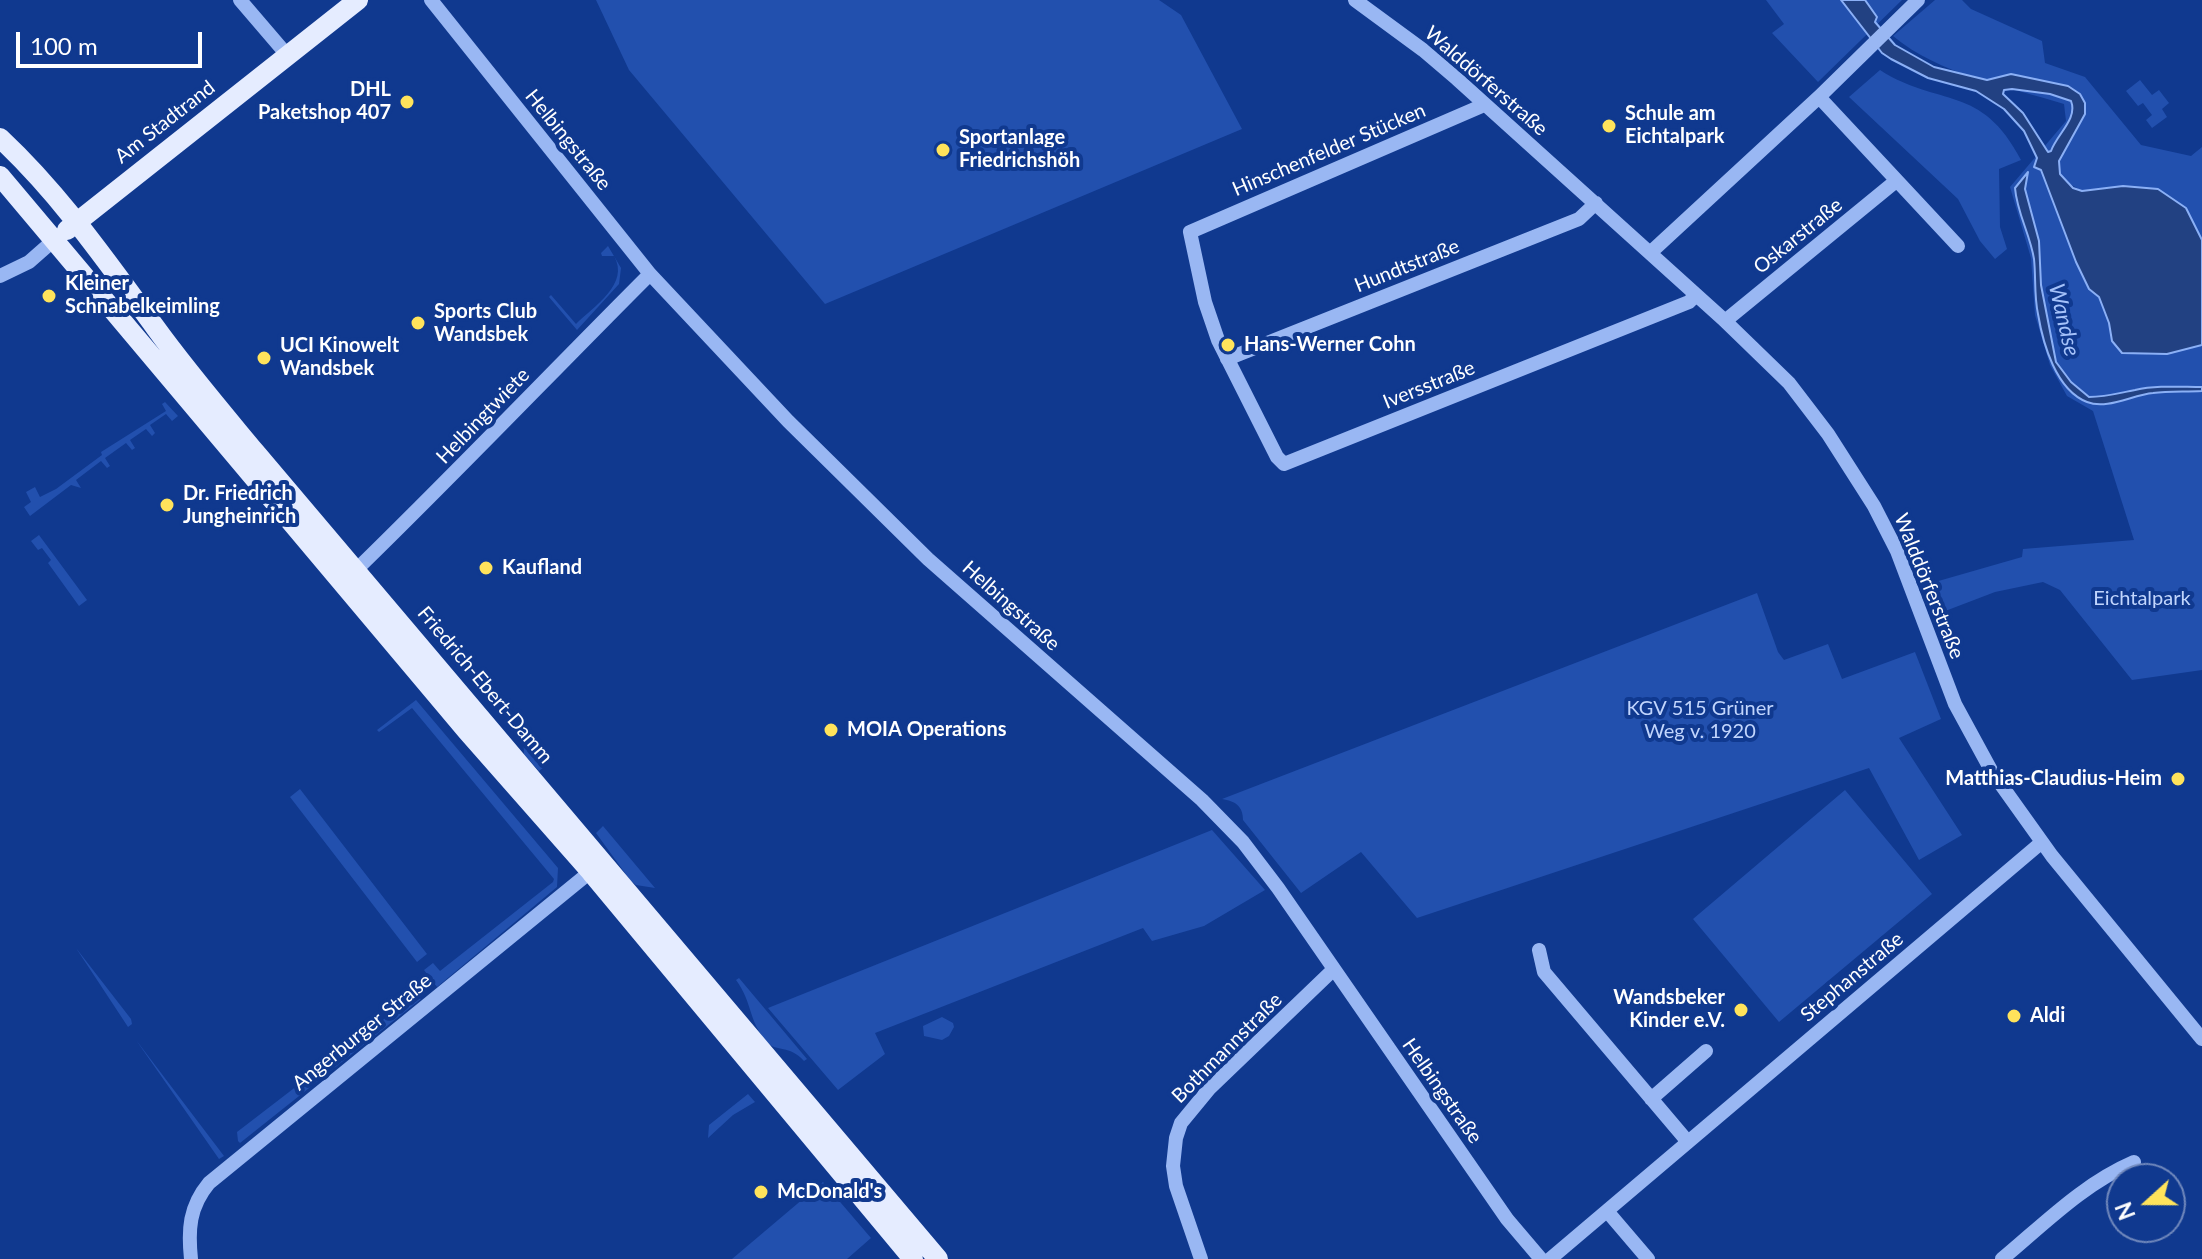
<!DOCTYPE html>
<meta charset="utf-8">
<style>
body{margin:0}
#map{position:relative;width:2202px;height:1259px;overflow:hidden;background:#10398f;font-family:Lato,sans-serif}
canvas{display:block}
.north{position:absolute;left:2106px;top:1163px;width:80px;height:80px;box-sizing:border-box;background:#10398f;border:2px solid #7088bc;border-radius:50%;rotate:249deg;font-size:22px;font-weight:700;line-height:32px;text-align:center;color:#fff}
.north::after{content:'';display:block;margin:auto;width:28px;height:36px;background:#ffe35b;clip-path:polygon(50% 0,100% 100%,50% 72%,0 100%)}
.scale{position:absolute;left:16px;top:32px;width:186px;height:36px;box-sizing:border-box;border:4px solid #fff;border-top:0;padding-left:10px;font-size:24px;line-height:28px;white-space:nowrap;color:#fff;-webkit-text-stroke:6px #10398f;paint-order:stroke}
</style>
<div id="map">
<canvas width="2202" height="1259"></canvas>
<div class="north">N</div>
<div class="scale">100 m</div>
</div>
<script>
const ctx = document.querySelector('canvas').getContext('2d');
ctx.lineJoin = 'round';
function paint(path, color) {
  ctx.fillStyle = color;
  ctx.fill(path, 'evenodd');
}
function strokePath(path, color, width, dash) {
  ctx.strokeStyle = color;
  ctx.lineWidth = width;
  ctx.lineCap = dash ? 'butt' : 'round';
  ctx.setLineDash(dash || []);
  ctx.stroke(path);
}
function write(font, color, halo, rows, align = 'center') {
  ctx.font = font + ' Lato,sans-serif';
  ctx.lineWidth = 8;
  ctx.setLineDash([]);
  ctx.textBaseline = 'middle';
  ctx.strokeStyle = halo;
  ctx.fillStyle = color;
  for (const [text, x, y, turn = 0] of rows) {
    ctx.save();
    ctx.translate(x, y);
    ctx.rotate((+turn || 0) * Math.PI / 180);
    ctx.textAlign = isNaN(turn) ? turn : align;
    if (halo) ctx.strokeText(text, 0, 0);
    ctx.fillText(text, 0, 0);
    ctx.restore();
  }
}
paint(new Path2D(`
 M596 0H1159L1181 15 1242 129 825 304 629 70Z
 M1766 0H1902L1818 82 1772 33 1784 24Z
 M1935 0H1962L1971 9 2042 41 2045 63 2085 77 2141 145 2191 156 2202 147V240L2192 220 2123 186 2082 191 2065 181 2046 182 2060 222 2088 288 2099 297 2109 323 2112 341C2145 362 2166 354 2202 345V670L2132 680 2060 590 2043 582 1995 592 1940 613 1928 584 2022 557 2023 549 2134 540 2093 411 2067 396 2050 365 2035 315 2031 258 2010 187 2066 121 2064 104C2007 86 1940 75 1893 36Z
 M1880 70C1939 108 1981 83 2021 160L1999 169 2000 227 2007 249 1995 259 1980 241 1958 199 1849 97Z
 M2140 80 2152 95 2159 90 2169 103 2162 109 2167 117 2152 128 2146 120 2152 115 2143 103 2138 106 2126 91Z
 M608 246 621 268 619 284 577 330 549 297 551 295 576 324C594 306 630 284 614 256H602L601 253Z
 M165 402 178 416 172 421 166 414 150 425 155 433 152 436 146 429 130 440 135 448 132 450 126 443 105 458 110 466 107 468 101 461 76 480 81 488 71 485 30 516 24 507 31 502 26 492 35 487 40 497 56 489 102 455 101 452 166 411 162 404Z
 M498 404 501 408 451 459 445 451Z
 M39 535 87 600 79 606 48 563 51 560 42 548 38 550 31 541Z
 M1757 593 1778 652 1784 660 1828 644 1842 679 1915 652 1941 719 1899 738 1962 835 1919 860 1869 768 1417 918 1361 852 1301 893 1243 820C1243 806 1235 801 1222 799Z
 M416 700 558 868 557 887 437 987 424 970 433 963 440 971 553 882 554 879 412 708 379 732 377 730Z
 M523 733 549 763 539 771 524 754Z
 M300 789 427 954 417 962 290 797Z
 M1845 790 1932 894 1779 1022 1693 919Z
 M603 826 655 888 636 885 630 880 596 833Z
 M1212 830 1265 890 1204 926 1152 941 1143 928 875 1033 885 1054 838 1090 768 1008Z
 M76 948 131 1019 132 1024 128 1027Z
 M739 978 807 1059 804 1061C789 1044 777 1053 767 1042 748 1021 753 1003 736 980Z
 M414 996 421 999 240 1143 238 1141 237 1132Z
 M942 1017 953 1023 954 1027 949 1036 942 1040 924 1036 923 1026Z
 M136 1040 224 1156 219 1159Z
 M748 1094 755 1102 733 1115 708 1138 709 1125Z
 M823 1182 871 1238 847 1259H732Z`), '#2250ae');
const water = new Path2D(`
 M1841 0H1865L1877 17 1875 22 1895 45 1934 67 1987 80 2011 74 2068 86 2080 94 2085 103V114L2059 161 2060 174 2073 188 2082 191 2123 186 2158 189 2186 208 2202 240V345L2167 354 2122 353 2112 341 2109 323 2099 297 2089 289 2076 262 2041 170 2034 167 2037 158 2024 131 2004 109 1976 91 1928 78 1891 59 1882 53ZM2012 89 2050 94 2071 101C2078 119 2057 134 2051 151L2048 152 2023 113 2003 94 2004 90Z
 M2028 172 2025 189 2039 241 2041 285 2056 362 2071 382 2089 397C2106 397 2119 393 2135 390 2157 385 2180 387 2202 387V391C2186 392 2169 391 2153 393 2132 395 2107 410 2087 402 2056 390 2043 344 2038 314 2034 296 2036 277 2034 259 2030 234 2017 213 2015 188Z`);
paint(water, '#224182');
strokePath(water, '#8bb0f6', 2);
strokePath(new Path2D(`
 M240 0 288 56
 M431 0 650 274 788 421 928 559 1202 800 1243 842 1278 888 1507 1219 1541 1259
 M1355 0 1423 50 1457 79 1723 319 1789 383 1828 434 1874 506 1897 551 1955 704 1992 772 2052 856 2202 1039
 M1819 97 1958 246
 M1484 105 1190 232 1205 302 1218 340 1277 457 1284 464 1689 302 1696 295
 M1650 253 1819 97 1918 0
 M0 276 29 262 54 240
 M1725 321 1896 181
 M1227 359 1579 219 1596 203
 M351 575C453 476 550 374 650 274
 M1539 950 1544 972 1688 1142
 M1651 1099 1706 1051
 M1607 1211 1648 1259
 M191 1259C188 1230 189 1207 209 1183L595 868
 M1201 1259 1176 1186 1173 1166 1176 1138 1181 1123 1209 1089 1334 969
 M1550 1259 2042 842
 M2002 1259C2044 1224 2083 1184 2134 1162`), '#99b7f3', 14);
strokePath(new Path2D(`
 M0 138C60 194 107 262 155 327 186 370 221 411 255 452L938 1259
 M0 176 467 731 591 872 913 1259
 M67 230 358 0`), '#e5ecff', 20);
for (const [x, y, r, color] of [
 [407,102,8,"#ffe35b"],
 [1609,126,8,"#ffe35b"],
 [943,150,8,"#ffe35b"],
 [49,296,8,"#ffe35b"],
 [418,323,8,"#ffe35b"],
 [1228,345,8,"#ffe35b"],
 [264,358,8,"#ffe35b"],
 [167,505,8,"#ffe35b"],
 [486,568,8,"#ffe35b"],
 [831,730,8,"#ffe35b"],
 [2178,779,8,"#ffe35b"],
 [1741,1010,8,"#ffe35b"],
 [2014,1016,8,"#ffe35b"],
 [761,1192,8,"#ffe35b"]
]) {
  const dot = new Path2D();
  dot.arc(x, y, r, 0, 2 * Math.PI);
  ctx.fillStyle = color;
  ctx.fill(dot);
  strokePath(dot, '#10398f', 3);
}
write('20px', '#fff', '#10398f', [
 ["Walddörferstraße",1486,81,41],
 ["Am Stadtrand",165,122,-38],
 ["Helbingstraße",568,140,51],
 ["Hinschenfelder Stücken",1329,150,-23],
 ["Oskarstraße",1798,236,-39],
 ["Hundtstraße",1407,266,-22],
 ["Iversstraße",1429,385,-22],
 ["Helbingtwiete",483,416,-46],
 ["Walddörferstraße",1929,586,68],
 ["Helbingstraße",1011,606,42],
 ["Friedrich-Ebert-Damm",485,685,50],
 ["Stephanstraße",1852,977,-40],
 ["Angerburger Straße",362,1032,-39],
 ["Bothmannstraße",1227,1048,-45],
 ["Helbingstraße",1442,1091,55]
]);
write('bold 20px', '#fff', '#10398f', [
 ["DHL",391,90,"right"],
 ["Paketshop 407",391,113,"right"],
 ["Schule am",1625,114],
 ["Eichtalpark",1625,137],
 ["Sportanlage",959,138],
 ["Friedrichshöh",959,161],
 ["Kleiner",65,284],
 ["Schnabelkeimling",65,307],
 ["Sports Club",434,312],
 ["Wandsbek",434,335],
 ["Hans-Werner Cohn",1244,345],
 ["UCI Kinowelt",280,346],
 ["Wandsbek",280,369],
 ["Dr. Friedrich",183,494],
 ["Jungheinrich",183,517],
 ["Kaufland",502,568],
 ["MOIA Operations",847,730],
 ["Matthias-Claudius-Heim",2162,779,"right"],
 ["Wandsbeker",1725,998,"right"],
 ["Kinder e.V.",1725,1021,"right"],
 ["Aldi",2030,1016],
 ["McDonald's",777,1192]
], 'left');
write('20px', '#c1d5fd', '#10398f', [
 ["Eichtalpark",2142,599],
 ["KGV 515 Grüner",1700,709],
 ["Weg v. 1920",1700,732]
]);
write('italic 22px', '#a5c2fa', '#10398f', [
 ["Wandse",2064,320,77]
]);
</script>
